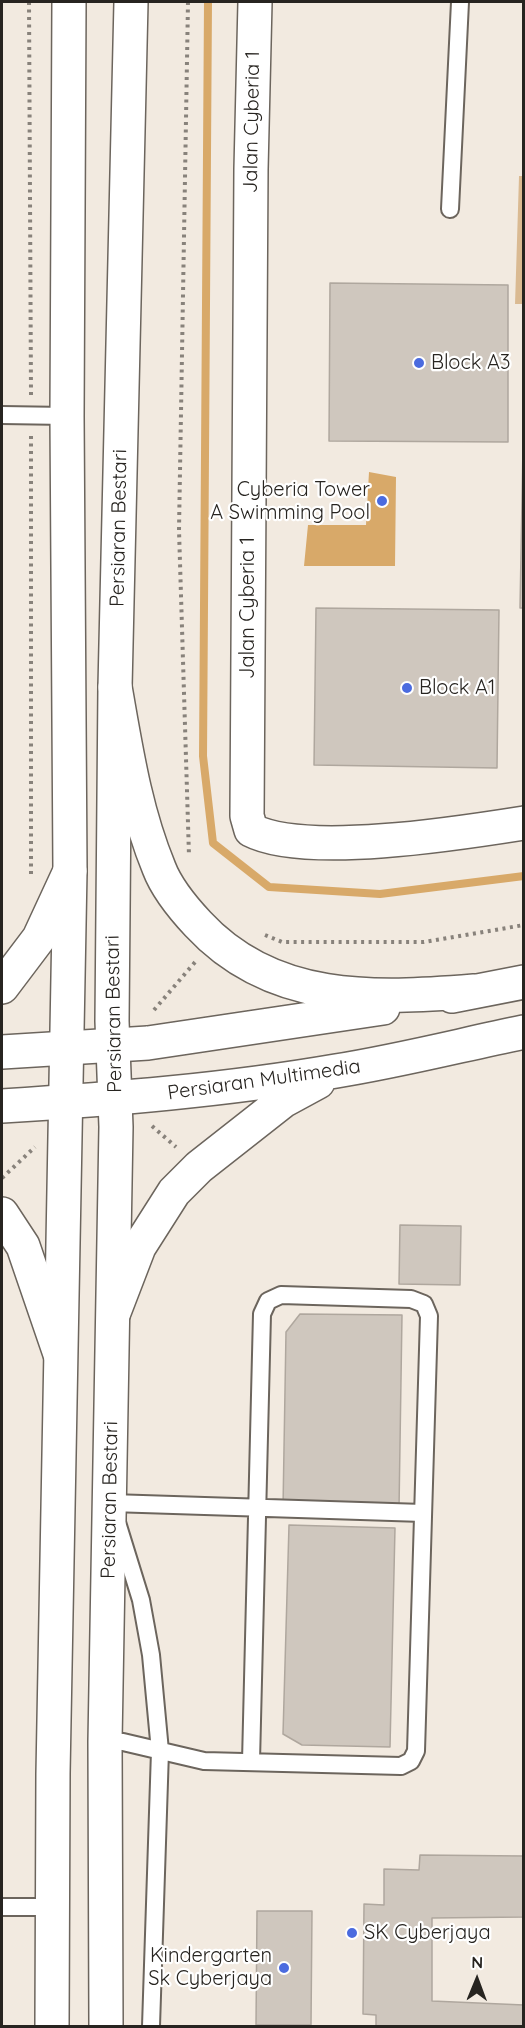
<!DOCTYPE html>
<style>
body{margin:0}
#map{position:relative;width:525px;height:2028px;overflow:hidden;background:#f2eae0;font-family:Quicksand,sans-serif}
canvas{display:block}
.frame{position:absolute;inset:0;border:3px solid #272420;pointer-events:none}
.north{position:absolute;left:447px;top:1950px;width:60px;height:60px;-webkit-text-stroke:4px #fff;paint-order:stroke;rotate:1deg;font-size:16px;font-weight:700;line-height:24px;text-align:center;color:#272420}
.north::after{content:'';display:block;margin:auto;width:21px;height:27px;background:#272420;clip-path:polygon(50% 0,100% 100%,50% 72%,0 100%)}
</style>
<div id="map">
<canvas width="525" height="2028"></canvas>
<div class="frame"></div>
<div class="north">N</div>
</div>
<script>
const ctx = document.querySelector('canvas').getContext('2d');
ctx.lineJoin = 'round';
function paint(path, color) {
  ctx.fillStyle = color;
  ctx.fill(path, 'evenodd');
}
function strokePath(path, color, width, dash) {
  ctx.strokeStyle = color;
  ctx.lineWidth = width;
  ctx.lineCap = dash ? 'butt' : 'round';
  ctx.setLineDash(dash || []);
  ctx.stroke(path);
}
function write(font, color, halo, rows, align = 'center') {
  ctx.font = font + ' Quicksand,sans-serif';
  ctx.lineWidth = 4.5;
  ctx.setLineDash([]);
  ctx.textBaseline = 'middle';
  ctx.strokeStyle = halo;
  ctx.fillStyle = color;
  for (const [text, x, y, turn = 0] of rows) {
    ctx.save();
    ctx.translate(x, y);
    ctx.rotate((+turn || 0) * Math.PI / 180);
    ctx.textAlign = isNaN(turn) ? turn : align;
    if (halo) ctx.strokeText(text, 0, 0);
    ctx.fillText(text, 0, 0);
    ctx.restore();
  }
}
paint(new Path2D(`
 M519 176H524L523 304H515Z`), '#daba92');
paint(new Path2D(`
 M369 472 396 477 395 566H304L308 525H366Z`), '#d8a969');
strokePath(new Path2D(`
 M208 2 203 756 213 843 269 887 380 894 524 876`), '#d8a969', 8);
const building = new Path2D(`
 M330 283 508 285V442L329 441Z
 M523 446H524V608H520Z
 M316 608 499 610 497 768 314 765Z
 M400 1225 461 1226 460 1285 399 1284Z
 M300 1314 402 1315 399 1509 283 1507 286 1332Z
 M289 1525 395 1528 390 1747 302 1745 283 1734Z
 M420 1855 524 1856V1917L432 1918V2001L524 2005V2026H376V2015L363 2014 364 1904 384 1905V1869L419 1870Z
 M257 1911H312L311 2025H256Z`);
paint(building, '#cfc7be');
strokePath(building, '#afa79e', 1.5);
const lane = new Path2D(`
 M450 209 460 2
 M2 415 67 416
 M105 1741 123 1742 204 1761 401 1766 411 1761 416 1751 429 1316 424 1304 411 1299 281 1295 268 1301 262 1314 251 1761
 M2 1907H53
 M151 2026 160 1751 151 1655 141 1600 111 1503 423 1513`);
const street = new Path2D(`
 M255 2 251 169 247 816 251 830C305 858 461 833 524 823`);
const secondary = new Path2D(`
 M52 2026 53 1773 70 871 67 416 69 2
 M106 2026 105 1741 116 1127 112 1021 115 687 131 2`);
const primary = new Path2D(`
 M115 687C126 749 135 810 159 868 167 889 183 908 198 924 272 1004 374 999 474 991
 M2 987 39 938 70 871
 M452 996 524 982
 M2 1052 148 1043 383 1008
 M2 1106C114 1099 226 1090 336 1071 399 1061 461 1045 524 1032
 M2 1214 23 1246 60 1354
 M114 1312 139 1247 174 1192 199 1167 283 1101 318 1082`);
strokePath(lane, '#6c655d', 20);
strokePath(street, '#6c655d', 36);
strokePath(secondary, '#6c655d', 36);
strokePath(primary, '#6c655d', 36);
strokePath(new Path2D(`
 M29 2 31 395
 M188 2 179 530 189 856
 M31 436V878
 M265 935 282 942H424L524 925
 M154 1010 196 961
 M152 1126 176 1147
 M2 1178 35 1147`), '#88827b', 4, [3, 4.5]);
strokePath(lane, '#fff', 16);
strokePath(street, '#fff', 33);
strokePath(secondary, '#fff', 33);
strokePath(primary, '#fff', 33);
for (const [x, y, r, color] of [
 [419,363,6,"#4b6bdf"],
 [382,501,6,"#4b6bdf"],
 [407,688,6,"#4b6bdf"],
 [352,1933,6,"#4b6bdf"],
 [284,1968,6,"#4b6bdf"]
]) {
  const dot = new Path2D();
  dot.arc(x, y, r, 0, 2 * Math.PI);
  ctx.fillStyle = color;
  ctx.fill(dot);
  strokePath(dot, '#fff', 2);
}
write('20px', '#272420', '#fff', [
 ["Jalan Cyberia 1",252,122,-89],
 ["Persiaran Bestari",119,528,-89],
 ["Jalan Cyberia 1",248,608,-90],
 ["Persiaran Bestari",114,1014,-91],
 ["Persiaran Multimedia",264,1080,-8],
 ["Persiaran Bestari",110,1500,-89]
]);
write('20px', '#272420', '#fff', [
 ["Block A3",431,363],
 ["Cyberia Tower",370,490,"right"],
 ["A Swimming Pool",370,513,"right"],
 ["Block A1",419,688],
 ["SK Cyberjaya",364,1933],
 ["Kindergarten",272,1956,"right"],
 ["Sk Cyberjaya",272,1979,"right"]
], 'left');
</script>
